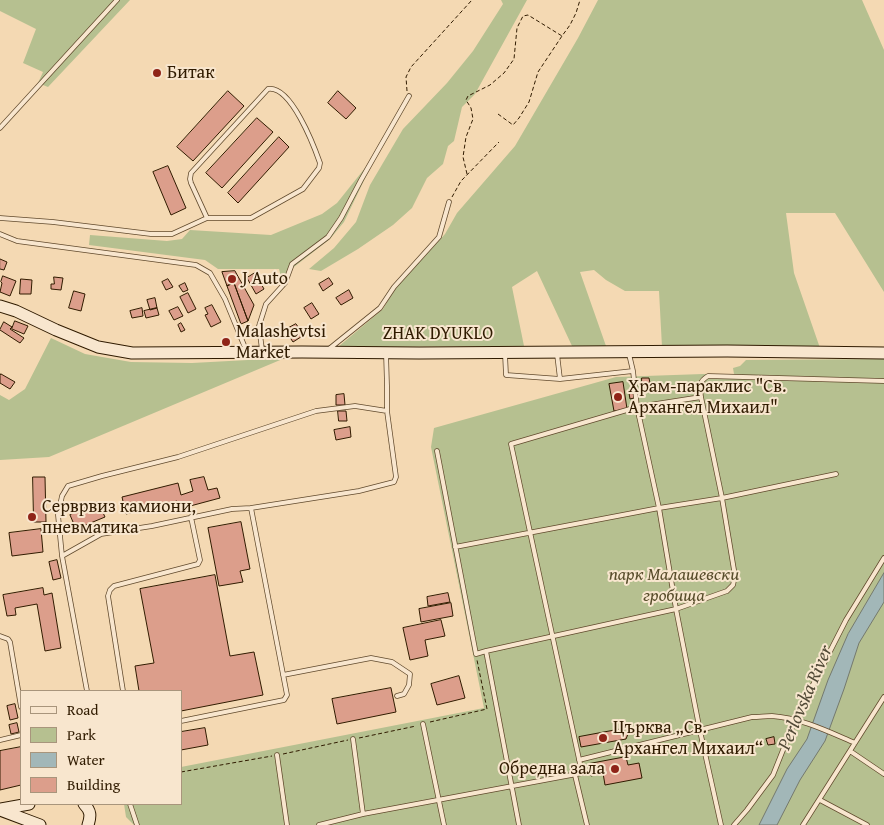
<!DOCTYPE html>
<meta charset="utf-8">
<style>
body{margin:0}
#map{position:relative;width:884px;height:825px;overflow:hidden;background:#f4d9b3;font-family:"Gentium Book Plus",serif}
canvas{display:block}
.legend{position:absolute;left:20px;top:690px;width:162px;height:115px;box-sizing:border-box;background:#f8e6ce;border:1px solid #a8957c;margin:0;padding:6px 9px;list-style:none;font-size:15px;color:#301b00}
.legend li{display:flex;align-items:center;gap:10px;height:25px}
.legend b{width:25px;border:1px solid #a8957c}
</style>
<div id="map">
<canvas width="884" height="825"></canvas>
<ul class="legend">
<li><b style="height:6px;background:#f8e6ce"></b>Road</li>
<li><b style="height:14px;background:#b6c090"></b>Park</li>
<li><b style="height:14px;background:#a2b7b8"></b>Water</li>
<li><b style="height:14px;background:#dc9e8b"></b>Building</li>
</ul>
</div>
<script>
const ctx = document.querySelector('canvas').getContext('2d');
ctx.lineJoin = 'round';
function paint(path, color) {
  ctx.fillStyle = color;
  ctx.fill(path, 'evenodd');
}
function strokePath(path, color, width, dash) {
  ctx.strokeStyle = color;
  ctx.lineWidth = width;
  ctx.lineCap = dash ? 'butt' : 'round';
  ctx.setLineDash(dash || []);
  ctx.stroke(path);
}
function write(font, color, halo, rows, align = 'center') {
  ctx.font = font + ' "Gentium Book Plus",serif';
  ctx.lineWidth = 4;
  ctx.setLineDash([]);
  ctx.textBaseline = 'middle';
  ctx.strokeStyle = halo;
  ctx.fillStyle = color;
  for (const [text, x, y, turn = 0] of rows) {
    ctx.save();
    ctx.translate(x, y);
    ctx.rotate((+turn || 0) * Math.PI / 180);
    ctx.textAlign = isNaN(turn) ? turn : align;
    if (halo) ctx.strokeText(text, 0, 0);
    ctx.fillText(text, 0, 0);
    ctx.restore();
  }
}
paint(new Path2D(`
 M0 0H130L48 87 38 83 43 72 23 63 36 29 0 11Z
 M501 0H527L475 94 462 107 454 141 448 146 443 164 427 178 412 208 393 225 358 249 321 271 309 269 334 248 356 222 370 185 403 129 447 83 473 51 503 4Z
 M598 0H862L884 50V292L835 213H786L794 273 820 348 662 347 659 291H625L606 280 594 270 580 272 606 346H572L537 271 512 287 524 346 338 347 383 309 396 287 445 234 457 213 515 146 578 38Z
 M369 163 371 166 344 222 330 239 281 277 279 269H218L205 260 89 245 90 235 167 241 182 239 190 230 271 235 322 214 337 203Z
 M51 338 85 354 131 362 192 363 285 358 49 457 0 460V395L9 400 25 389Z
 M884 359V825H134L126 817 124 804H181V767L484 708 431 447 434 428 616 377 703 374H734L733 368 740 366 746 360Z`), '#b6c090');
const water = new Path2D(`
 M884 573V602L859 643 844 689 825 741 800 780 777 825H759L787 769 807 739 828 680 848 634Z`);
paint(water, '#a2b7b8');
strokePath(water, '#74796e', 1);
const building = new Path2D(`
 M228 91 244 106 193 161 177 147Z
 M338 91 356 108 346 119 328 103Z
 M257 118 273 132 222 188 206 173Z
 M279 137 289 147 238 203 228 193Z
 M168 166 186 208 171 215 153 172Z
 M0 259 7 262 4 270 0 269Z
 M235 271 254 305 248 321 234 283 227 286 222 272Z
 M255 273 264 289 256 294 247 278Z
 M3 276 16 281 10 296 0 292 2 283 1 282Z
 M54 277 63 278 61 290 51 289V284H54Z
 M329 278 333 284 323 291 319 284Z
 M21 279 32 280 31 294H20Z
 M168 279 173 287 166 290 162 282Z
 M185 283 188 290 183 292 179 286Z
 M234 283 248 321 241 324 227 286Z
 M349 290 353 298 341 305 336 298Z
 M74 291 85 294 81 311 69 308Z
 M188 293 196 309 188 313 180 297Z
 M155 298 157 308 150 310 147 300Z
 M312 303 319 314 311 319 304 308Z
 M212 305 221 322 211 327 205 315 208 314 205 308Z
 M178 307 183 316 174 320 169 311Z
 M142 308 143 316 132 318 130 311Z
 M157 308 159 315 146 318 144 311Z
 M15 321 28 326 24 334 12 329Z
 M4 322 12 327 10 329 24 338 20 343 0 330Z
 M181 323 185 330 181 332 178 325Z
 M296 324 304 335 293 342 285 330Z
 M1 374 15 382 10 389 0 383V376Z
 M642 378H649L650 383H642Z
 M623 382 627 409 614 411 609 384Z
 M633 392 634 398 630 399 629 393Z
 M344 394 345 405H336V395Z
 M338 411H346L347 421H339Z
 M350 427 351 437 336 440 334 430Z
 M33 477H45L46 522H34Z
 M204 477 208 490 217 488 220 498 179 509 177 501 126 514 122 497 178 483 181 495 193 491 190 480Z
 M98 502 105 517 76 529 70 515Z
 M241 522 250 569 240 571 243 582 219 586 208 528Z
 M41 529 43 552 12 556 9 533Z
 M57 560 61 578 53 580 49 562Z
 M215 575 230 656 254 652 263 695 181 711V691H139L135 666 154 663 140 589Z
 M43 588 44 595 52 593 61 648 45 651 37 604 15 608 16 615 7 616 3 595Z
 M448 593 450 602 428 606 427 597Z
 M451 603 453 616 421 622 419 609Z
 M441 620 445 636 425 640 428 656 410 660 403 628Z
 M459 676 465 698 437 705 431 684Z
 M391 688 396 712 337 724 332 699Z
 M15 704 18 718 10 720 7 706Z
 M17 723 19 732 11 734 9 725Z
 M205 728 208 745 181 750V732Z
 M621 729 624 730 628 734 626 739 581 747 579 737Z
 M774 737 775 744 768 745 766 739Z
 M21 747V785L0 790V751Z
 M626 757 628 765 639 763 642 778 605 785 603 773 591 776 589 764Z`);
paint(building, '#dc9e8b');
strokePath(building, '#301b00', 1);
const lane = new Path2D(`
 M0 128 117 0
 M0 218 53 222 151 234H172L207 218H251L303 189 319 168 320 163C314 146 291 85 268 89L191 173 190 179 191 183 207 218
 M0 234 17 241 196 265 210 273 225 299 246 350
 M329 349 380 308 394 287 439 237 449 202
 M262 350 259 326 266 304 285 283 292 264 328 237 341 218 361 180 409 96
 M505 354 506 375 560 379 633 371
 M557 354 560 379
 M629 354 633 371 637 407 659 508 676 609 700 731 721 825
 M437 451 476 654 486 651 676 609 727 591 733 585 735 576 722 498 701 397C700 387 698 382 708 376L884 381
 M455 547 659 508 722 498 836 474
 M62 556 101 534 152 526 232 509 251 508 359 491 394 482 396 477 387 411V386L386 353
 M0 636 8 639 10 642 21 707
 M486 651 519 825
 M283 675 371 658 392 662 410 674 409 685 404 694 397 696
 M87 691 62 556 58 515 62 496 68 486 102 476 178 457 316 411 355 406 387 411
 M123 691 108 596 110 590 114 586 198 564 200 560 191 517
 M181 721 284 700 287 695 251 508
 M423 724 444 825
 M353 739 363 814
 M0 740 21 735
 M850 751 884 774
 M277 755 287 825
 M579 760 752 717C759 717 766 716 772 716 801 718 829 732 855 743
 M575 775 587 825
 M820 800 867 825
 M130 804 137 825
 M319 825 363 814 582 773 511 444 637 407 701 397
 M734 825 747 810 773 775 795 720 846 620 884 558
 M803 825 884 697`);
const secondary = new Path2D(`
 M0 306 16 311 56 330 98 347 132 353 302 352 419 353 727 351 884 353
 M84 804C91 811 91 816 88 825
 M1 809 29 804
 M0 810 40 825`);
strokePath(lane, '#614a2d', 5.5);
strokePath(secondary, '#301b00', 13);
strokePath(new Path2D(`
 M407 91 406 77 411 67 472 0
 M498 114 513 125 519 118 529 102 538 72 562 36 570 25 576 13 580 0
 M467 174 463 157 466 137 473 119 471 108 466 100 468 96 490 85 504 73 514 59 517 28 523 16 528 15 562 36
 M452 197 461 181 499 142
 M430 722 487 709 477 660
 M359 738 416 726
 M283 754 348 740
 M181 772 272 756`), '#301b00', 1, [4, 2.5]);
strokePath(lane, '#f8e6ce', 4);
strokePath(secondary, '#f8e6ce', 11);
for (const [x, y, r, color] of [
 [157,73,5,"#8f2418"],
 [232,279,5,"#8f2418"],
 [226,342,5,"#8f2418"],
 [618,397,5,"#8f2418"],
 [32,517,5,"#8f2418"],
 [603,738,5,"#8f2418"],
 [615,769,5,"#8f2418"]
]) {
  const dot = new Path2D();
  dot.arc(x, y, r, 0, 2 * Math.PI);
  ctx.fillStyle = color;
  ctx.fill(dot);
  strokePath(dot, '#f8e6ce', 2);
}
write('18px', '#301b00', '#f8e6ce', [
 ["Битак",167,73],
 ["J Auto",242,279],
 ["Malashevtsi",236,332],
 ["Market",236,353],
 ["Храм-параклис \"Св.",628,387],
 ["Архангел Михаил\"",628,408],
 ["Серврвиз камиони,",42,507],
 ["пневматика",42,528],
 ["Църква „Св.",613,728],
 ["Архангел Михаил“",613,749],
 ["Обредна зала",605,769,"right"]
], 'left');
write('18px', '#301b00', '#f8e6ce', [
 ["ZHAK DYUKLO",438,334]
]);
write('italic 18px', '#584d2b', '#f8e6ce', [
 ["парк Малашевски",674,575],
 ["гробища",674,596]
]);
write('italic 19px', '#524a37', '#f8e6ce', [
 ["Perlovska River",806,698,-67]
]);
</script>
